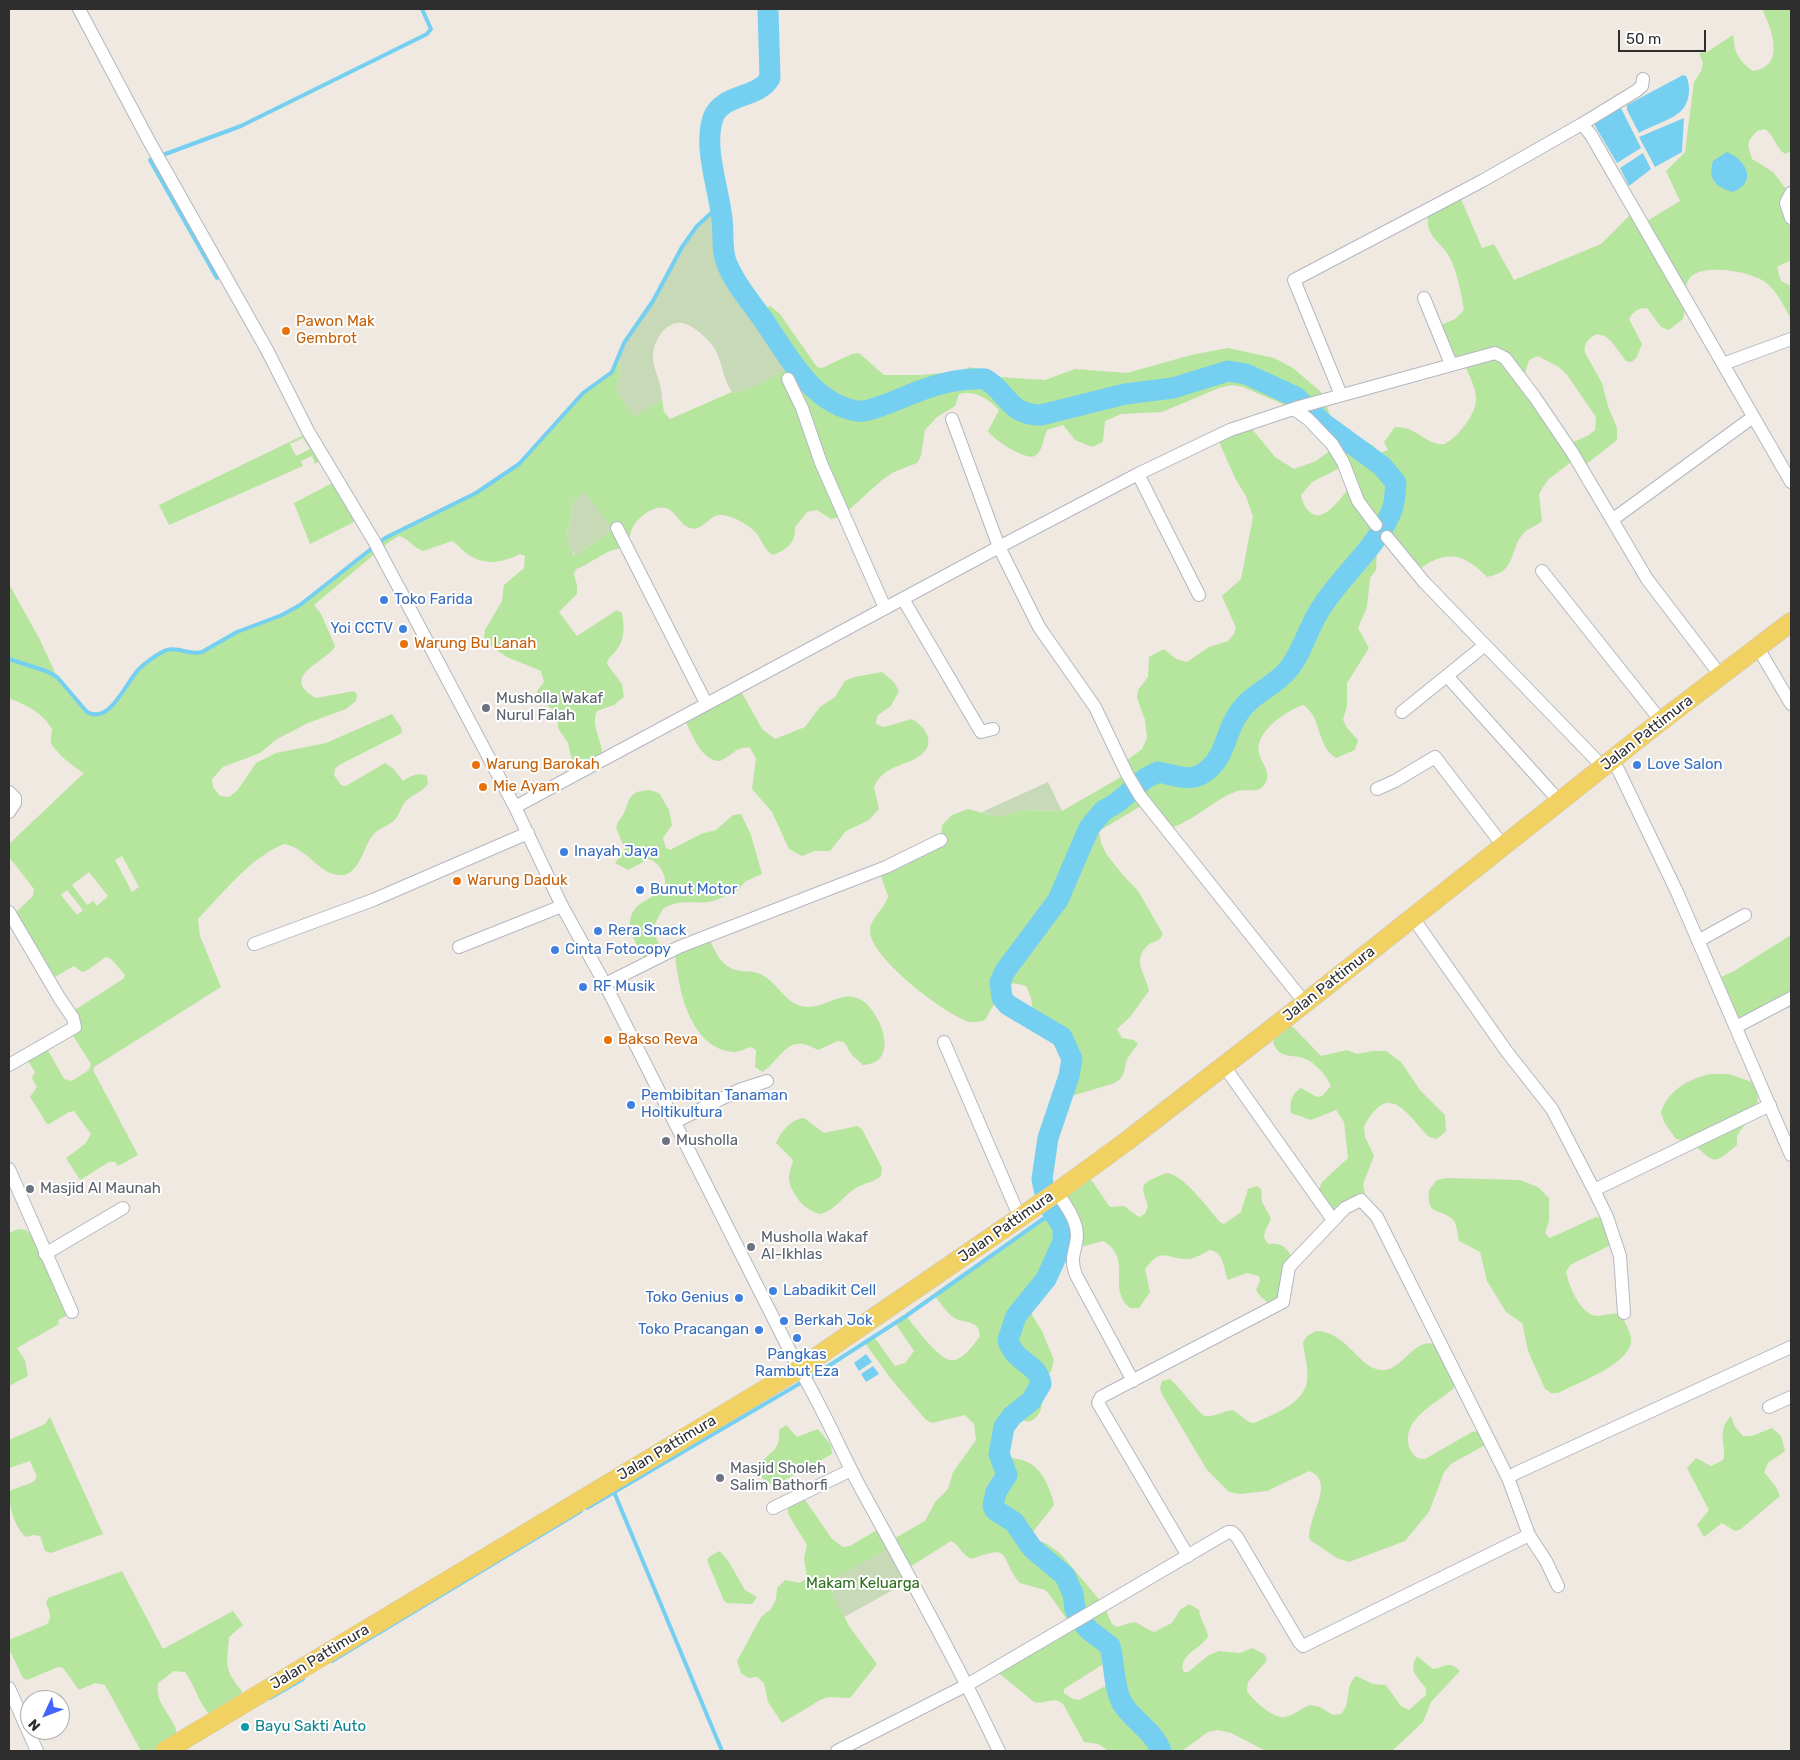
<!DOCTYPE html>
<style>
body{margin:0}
#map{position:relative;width:1800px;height:1760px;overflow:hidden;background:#efe9e1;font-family:Rubik,sans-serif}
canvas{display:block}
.frame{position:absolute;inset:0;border:10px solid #2e2e2e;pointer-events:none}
.north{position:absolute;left:20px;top:1690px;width:50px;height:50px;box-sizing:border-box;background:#fff;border:1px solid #ababab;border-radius:50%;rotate:227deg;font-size:14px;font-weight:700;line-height:20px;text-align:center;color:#2e2e2e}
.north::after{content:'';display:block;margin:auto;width:18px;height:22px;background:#4264fb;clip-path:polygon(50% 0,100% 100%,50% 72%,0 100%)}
.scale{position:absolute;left:1618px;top:30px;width:88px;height:22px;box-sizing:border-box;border:2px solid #2e2e2e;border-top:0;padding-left:6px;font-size:15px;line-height:18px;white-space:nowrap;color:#2e2e2e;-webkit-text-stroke:4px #fff;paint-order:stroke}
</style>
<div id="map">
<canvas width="1800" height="1760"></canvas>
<div class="frame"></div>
<div class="north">N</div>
<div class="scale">50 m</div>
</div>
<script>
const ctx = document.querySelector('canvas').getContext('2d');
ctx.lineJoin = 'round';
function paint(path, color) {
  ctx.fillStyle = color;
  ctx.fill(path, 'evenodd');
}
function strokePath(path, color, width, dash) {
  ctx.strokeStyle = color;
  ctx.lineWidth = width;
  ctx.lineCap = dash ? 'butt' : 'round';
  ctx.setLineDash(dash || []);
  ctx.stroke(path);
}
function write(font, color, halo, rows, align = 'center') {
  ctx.font = font + ' Rubik,sans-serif';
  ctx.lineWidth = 4;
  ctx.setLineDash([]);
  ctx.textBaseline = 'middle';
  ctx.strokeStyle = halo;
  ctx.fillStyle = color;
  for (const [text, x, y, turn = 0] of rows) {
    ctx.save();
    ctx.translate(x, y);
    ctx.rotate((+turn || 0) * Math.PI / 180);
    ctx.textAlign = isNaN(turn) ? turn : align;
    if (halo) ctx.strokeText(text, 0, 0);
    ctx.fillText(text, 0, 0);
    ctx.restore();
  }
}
paint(new Path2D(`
 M71 9H82L356 521 310 544 294 503 334 482 321 460 315 464 312 456 301 461 303 466 169 525 159 505 306 434 146 148ZM303 438 310 449 296 456 290 444Z
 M1762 9H1791V151L1785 154C1775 147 1775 136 1765 129L1757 131 1750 139 1748 146 1752 159 1773 172 1790 194 1791 260 1777 267 1781 281 1791 286V319C1784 306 1777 291 1765 282 1752 272 1697 261 1688 281 1682 293 1687 307 1683 319L1669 330 1661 327 1647 308C1638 308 1634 311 1629 319L1642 344 1637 357 1632 362 1626 361 1611 341 1605 336 1597 334C1589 338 1583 343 1585 353L1602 383 1608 406 1617 428V440L1584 466 1575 459 1549 479 1543 487 1539 494 1542 521C1536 527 1528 527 1523 534 1509 550 1517 572 1487 577 1462 551 1443 550 1416 572L1391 541 1377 548 1376 570 1370 578 1367 607 1358 628 1369 648 1347 683V706L1343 720 1347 728 1358 740 1355 750 1336 758C1316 746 1322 716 1303 705 1286 711 1254 732 1259 753 1261 763 1271 771 1266 782 1259 796 1246 787 1235 792 1212 801 1194 821 1168 829L1146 803 1099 831 1101 843 1107 855 1122 874 1138 891 1163 934C1160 942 1153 941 1148 945 1131 961 1146 974 1149 991L1130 1017 1117 1029 1122 1038 1134 1040 1138 1044 1127 1059 1123 1075 1120 1079 1115 1083 1068 1097 1063 1093C1078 1052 1072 1040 1034 1020L1031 997 1026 986 1014 983C999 993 994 1005 985 1020 981 1021 975 1023 970 1022 946 1016 868 956 870 930 871 917 885 909 888 896L881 877 886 867 941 840 942 825 952 815 968 809 999 817 1022 810 1062 811 1126 774 1122 764 1142 749 1147 738 1145 720 1137 698 1138 690 1148 677 1149 657 1164 649 1176 659 1187 662 1209 647 1228 641 1234 634 1236 628 1222 596 1241 579 1253 517 1246 496 1236 480 1219 442V435L1252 429 1275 457 1294 469 1316 461 1331 450 1340 465 1338 469 1312 482 1301 495C1303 503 1304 507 1310 512 1324 525 1343 495 1351 485L1343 462 1294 409 1243 387 1232 385 1219 388 1162 412 1121 414 1105 421 1103 442 1092 447 1075 440 1063 425 1047 430C1043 438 1043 451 1035 456 1027 461 993 440 988 431L999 410C989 399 974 390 959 394L955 406 937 417 925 430 921 456 917 463 894 472 882 480 841 517 831 519 817 510 807 512 795 527C796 542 787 550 773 555 764 550 763 542 757 534 750 525 732 515 720 515 708 516 702 532 690 528 681 525 677 515 670 510 657 502 641 515 634 525 629 533 631 540 624 549 609 546 592 564 576 569L574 574 577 585V594L559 612 577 636 617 610 622 613C624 624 625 639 618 648 614 655 608 656 607 664L622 684 624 697 614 705 597 711C590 728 603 739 602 756L575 774 568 743 558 728 557 712 537 699V691L544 682 541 671 507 657 489 645 484 638 485 630 502 601 504 585 524 568 525 556 520 554C503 562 488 566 470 556 463 552 459 545 452 541L423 551C414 548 408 538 399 536L389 542 314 605 321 614 335 646C329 661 277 676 316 698L354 691 357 694 356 701 346 709 308 723 277 739 260 753 223 767 212 779 213 787 220 796 229 797 237 791 256 763 276 753 326 743 392 714 401 727 402 733 339 765 335 769 334 775 341 785 346 786 385 763 393 768 403 781C411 776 417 772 427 776L428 784C422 792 414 794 407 800 401 805 400 814 395 820 388 826 379 828 373 835 363 846 360 876 340 875 319 875 308 848 284 844 251 857 222 894 198 919L200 936 221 987 94 1067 93 1070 138 1155 118 1166 115 1162H109L80 1180 66 1158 85 1144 91 1134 74 1111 69 1112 49 1124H47L30 1097 37 1087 32 1078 35 1072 25 1056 45 1045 64 1079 72 1081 89 1070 91 1064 70 1031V1013L123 979 125 975 111 959 106 957 86 971 82 972 74 966 53 978 14 914 33 896 34 889 9 857V844L84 773C75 768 54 752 51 742 50 738 52 734 52 729 42 712 26 705 9 698V584L40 640 57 677 87 712C110 725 126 682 139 669 146 662 155 656 164 651 176 645 189 656 202 652L237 632 282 615 300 605 385 538 476 493 519 464 583 393 612 372 619 355 620 373 616 388 628 409 656 404 662 399 664 412 670 419 732 392 736 393 793 365 758 312 770 306 780 314 817 367 822 368 852 354 859 353 884 375H921L962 371 970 367 991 372 1000 377 1045 380 1075 369 1127 373 1191 355 1228 348 1274 358 1293 368 1321 392 1332 420 1347 437 1356 443 1363 441 1374 446 1378 454 1388 450 1384 442 1395 427C1418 426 1425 446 1445 444 1453 439 1459 433 1465 425 1485 399 1474 388 1463 361L1451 364 1436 327 1455 319 1464 310C1461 293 1458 276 1451 260 1443 242 1425 238 1428 216L1459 194 1482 248 1494 244 1514 280 1601 244 1634 211 1642 224 1680 201 1666 171 1685 152 1694 82 1701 71 1703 63 1699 53 1707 52 1733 35C1735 52 1737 60 1753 71 1787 66 1771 28 1762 9ZM1538 356 1559 367 1567 375 1596 417 1595 430 1589 435 1567 445 1524 377 1529 360ZM584 493 611 531 576 555 573 554 567 534 574 501ZM122 856 139 887 132 892 115 860ZM89 872 108 896 97 906 93 901 87 905 72 885ZM67 890 83 910 77 915 61 895Z
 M882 672 894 682 899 691 891 706 877 716 876 724 884 727 912 719C925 726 936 743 922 754 907 767 884 764 874 787L879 809 869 820 846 831 830 851H815L802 856 789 849 772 812 752 789 756 759 750 748C737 745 731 757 720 761 700 761 691 731 683 716L738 686 762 729 775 739 805 727 820 707 835 697 845 681 854 677Z
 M649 790 659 793 669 810 672 825 663 838 666 848 670 850 701 834 716 830 733 815 741 814 751 835 762 874 746 881 735 893C726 894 721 899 713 901 696 905 679 898 663 909L652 929 662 951 645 960C635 942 618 917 643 902 651 897 658 894 665 886 667 875 659 862 649 859L628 870 615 863 625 849 616 828C617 822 621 819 624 813 631 798 627 792 649 790Z
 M1791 935V1008L1779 1006 1733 1022 1715 980 1734 971Z
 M708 936C713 946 717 958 726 965 738 975 750 968 762 975 780 984 785 1006 808 1007 827 1007 844 988 863 1001 881 1014 901 1063 863 1065L852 1055 844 1042 838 1041 818 1050C788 1033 785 1054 763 1072L755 1067 756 1050 752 1047C745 1048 741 1052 734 1052 689 1049 678 987 675 953Z
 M1288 1026 1293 1027 1321 1056 1347 1050 1357 1054 1372 1051H1386L1401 1062 1420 1090 1445 1115 1446 1131 1437 1139 1429 1137C1406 1113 1389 1080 1364 1126L1365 1137 1374 1156 1363 1184 1365 1194 1333 1220 1316 1196 1322 1182 1348 1158 1344 1122 1336 1110 1311 1120 1291 1113C1289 1103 1292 1093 1301 1088L1317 1097 1322 1096 1331 1086C1327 1076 1314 1061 1303 1058 1290 1054 1280 1059 1273 1043L1276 1035Z
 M1711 1074H1729L1755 1083C1763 1114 1752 1112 1737 1136V1145C1711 1168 1714 1161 1692 1143 1688 1140 1681 1140 1676 1139L1664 1122 1661 1112C1668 1090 1690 1078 1711 1074Z
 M804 1118 824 1133 857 1126 862 1129 882 1168 881 1176C874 1182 868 1182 860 1186 844 1193 837 1210 820 1214 805 1211 792 1195 789 1180 788 1174 792 1166 793 1160L776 1143C781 1132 791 1119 804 1118Z
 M1085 1171 1110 1207 1124 1206 1139 1217 1145 1214 1148 1206C1139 1181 1142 1184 1166 1173 1184 1174 1208 1209 1220 1222L1224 1224 1241 1212 1248 1189 1257 1186 1261 1189 1262 1202 1271 1218C1268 1228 1259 1236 1269 1244 1281 1241 1293 1251 1292 1264 1291 1275 1279 1297 1274 1308L1260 1296 1256 1290 1260 1281 1259 1276 1247 1273 1228 1280C1223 1269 1225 1253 1210 1250 1203 1253 1195 1259 1188 1259 1167 1260 1163 1245 1145 1269L1150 1292 1139 1308H1130C1106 1288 1134 1259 1103 1241L1085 1246 1082 1245 1057 1192Z
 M1447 1178 1520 1180 1538 1187 1549 1198V1221L1545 1233 1550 1238 1596 1217 1601 1218 1611 1245 1570 1265 1566 1272C1569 1286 1581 1317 1599 1316 1608 1315 1615 1311 1622 1316 1625 1323 1632 1334 1631 1342 1627 1366 1578 1382 1558 1393H1551L1545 1389 1528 1351 1522 1323 1506 1312 1487 1281 1480 1252 1459 1241C1457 1234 1458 1223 1451 1218 1437 1207 1427 1217 1429 1190L1437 1180Z
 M1053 1212C1057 1217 1062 1222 1063 1229 1068 1250 1043 1284 1029 1298L1032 1315 1042 1331 1054 1360 1051 1372 1041 1378C1042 1394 1047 1416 1028 1422L1012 1416 1004 1427 999 1453C1008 1460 1015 1457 1025 1461 1041 1466 1051 1489 1054 1505L1032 1533 1033 1538 1047 1544 1061 1554 1103 1604 1112 1624 1117 1627C1143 1618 1134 1624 1154 1632L1172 1623 1180 1610 1189 1604 1199 1610C1200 1620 1208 1630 1208 1637 1201 1648 1176 1657 1184 1672H1188L1209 1655 1219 1651 1240 1653 1252 1648 1264 1654 1267 1659 1265 1663 1248 1682 1247 1691C1252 1700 1274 1719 1285 1717 1295 1715 1301 1708 1310 1705L1320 1707 1333 1715 1341 1714C1352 1703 1344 1687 1356 1676L1373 1684 1386 1685 1401 1706 1409 1710 1426 1695V1688C1417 1677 1408 1670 1417 1656L1433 1669C1446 1667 1449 1660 1460 1671L1431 1702 1423 1722 1392 1751H1266L1231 1733 1218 1730 1208 1732 1182 1751H1109L1098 1744 1084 1742 1063 1704C1052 1695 1046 1705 1034 1702L994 1669 1070 1624 1049 1594 1045 1590 1020 1583C998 1557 1014 1543 972 1559 962 1556 960 1545 951 1541L905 1570 832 1591 849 1626 877 1664 850 1698 829 1697 822 1699 782 1723 768 1702 764 1683 757 1677 748 1678 741 1673 737 1661 761 1617 771 1609 776 1599 777 1588 785 1580 800 1583 807 1578 804 1558 807 1545 788 1514V1501L801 1494 832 1539 843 1547 850 1546 882 1527 890 1541 925 1521 935 1502 948 1489 953 1472 976 1440 974 1424 965 1415 932 1423 926 1420 891 1379 865 1343 874 1337 895 1366 905 1363 914 1351 895 1323 906 1316C915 1326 940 1363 954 1360 964 1359 974 1344 980 1336 979 1318 964 1325 953 1317 946 1312 940 1302 934 1295ZM1113 1658 1115 1681 1079 1700 1073 1699 1064 1693V1689Z
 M18 1229 26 1230 32 1235 68 1315 58 1320 59 1324 17 1348 25 1360 28 1376 9 1386V1233Z
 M1316 1331C1348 1332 1358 1368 1381 1370 1402 1372 1413 1338 1434 1344L1456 1380 1455 1387C1438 1403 1399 1419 1410 1449 1413 1456 1417 1459 1425 1459L1472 1432 1478 1431 1485 1445 1451 1464 1444 1472 1429 1512 1405 1541 1349 1562 1337 1558 1310 1540C1305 1519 1338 1482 1309 1471L1267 1491 1240 1494 1229 1492 1207 1470 1163 1396 1160 1388 1162 1381 1170 1379C1178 1385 1200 1415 1205 1416 1214 1417 1224 1411 1233 1410L1249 1422 1254 1423C1272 1415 1304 1404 1307 1381 1309 1368 1304 1354 1303 1342L1307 1336Z
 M1731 1416 1735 1427 1743 1436H1752L1772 1428 1781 1436 1785 1451 1768 1463 1764 1472 1776 1487 1780 1496 1741 1529 1735 1531 1722 1523 1704 1537 1697 1525 1709 1510 1687 1468 1696 1458 1711 1466 1723 1460C1728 1448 1715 1431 1731 1416Z
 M50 1417 103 1534 51 1553 45 1551 40 1536 33 1535 26 1537C14 1527 9 1506 9 1491L33 1482 37 1477 30 1461 9 1468V1440L45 1424Z
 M786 1425 797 1437 818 1429 831 1445 832 1454 774 1486 762 1478 759 1468C768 1449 781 1454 779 1430Z
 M720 1551 729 1562 745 1590 757 1597 752 1604 727 1603 724 1601 707 1560 710 1556Z
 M122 1571 163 1649 233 1611 243 1625 229 1637C227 1663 223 1669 242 1691L240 1695 210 1714C200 1706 194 1684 185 1672L174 1671 158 1683C155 1702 168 1711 175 1727 177 1732 177 1737 179 1742L165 1751H141L105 1685 95 1683 79 1690 63 1668 58 1667 27 1680 23 1678 9 1649V1640L47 1624C53 1617 49 1611 46 1603L48 1598Z`), '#b6e59e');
paint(new Path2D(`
 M720 205 726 263 793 365 761 384 736 393 732 392C722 379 723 360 713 346 707 338 692 324 682 323 666 321 654 340 653 354 652 369 662 381 662 399L656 404 635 416 628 409 616 388 620 373 619 355 624 343 653 301 682 247 697 226Z
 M584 493 587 495 611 527V531L576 555 569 548 566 540 574 501Z
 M1048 782 1062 811 1022 810 999 817 982 812Z
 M893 1546 911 1580 844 1617C837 1605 827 1590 836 1577Z`), '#c8d9b8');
paint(new Path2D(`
 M1683 75 1686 76C1691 85 1690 102 1682 110 1676 118 1649 127 1639 133L1627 110V105Z
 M1620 106 1641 148 1617 163 1595 126V123Z
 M1684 118 1682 152 1655 167 1639 137Z
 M1727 152C1746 160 1758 182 1733 192 1715 187 1708 179 1713 161Z
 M1643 153 1651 169 1629 186 1620 168Z
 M866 1354 872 1362 859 1371 854 1363Z
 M873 1366 879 1374 866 1382 861 1374Z`), '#75cff0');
strokePath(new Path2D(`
 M160 156 241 126 427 34 431 29 422 9
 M155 158 150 160 217 278
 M9 659 46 671 57 677 87 712C110 725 126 682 139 669 146 662 155 656 164 651 176 645 189 656 202 652L237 632 282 615 300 605 385 538 476 493 519 464 583 393 612 372 624 343 653 301 682 247 697 226 720 205
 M614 1492 722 1751
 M587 1508 816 1374 906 1316 1053 1212
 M332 1661 581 1511
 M270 1698 303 1679`), '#75cff0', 4);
strokePath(new Path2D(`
 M768 9 770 78C758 99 722 93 713 118 703 148 719 189 722 219 724 234 721 250 727 264 735 284 750 301 762 318 787 353 810 403 857 411 871 413 907 395 922 390 941 383 964 378 985 379 1008 392 1008 415 1041 415L1125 394 1173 388 1228 371 1246 374 1296 397 1323 423 1382 466 1396 483C1395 492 1395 502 1392 510 1377 548 1342 574 1321 608 1308 627 1302 654 1287 671 1273 687 1251 694 1238 714 1225 733 1226 757 1205 772 1191 783 1175 775 1158 772L1146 778 1118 802 1103 811 1089 828 1058 900 1005 971 1000 982 1002 998 1008 1005 1062 1037 1072 1059 1069 1076 1048 1138 1042 1179 1047 1203 1063 1227V1242L1046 1279 1016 1316 1008 1340C1014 1363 1039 1363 1041 1384L1031 1401 1012 1416 1004 1427 999 1454 1007 1475 996 1492 993 1506 995 1510 1014 1522 1032 1548 1065 1576 1073 1594 1075 1609 1080 1619 1089 1630 1110 1646C1115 1666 1113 1685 1122 1703 1133 1721 1154 1731 1161 1751`), '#75cff0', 21);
const minor = new Path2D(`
 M79 9 149 141 267 350 308 431 374 541 515 807 562 906 605 984 796 1363C820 1402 838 1445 859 1485 907 1573 956 1660 999 1751
 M1582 124 1636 91 1642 86 1643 79
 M1791 193 1786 203 1791 218
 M1424 298 1451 364
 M1723 364 1791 339
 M788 379 802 408 821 463 885 608
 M1341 395 1294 280 1482 181 1582 124 1591 135 1791 482
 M1294 409 1308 419 1332 444 1343 462 1358 501 1376 525
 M952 419 999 547 1138 474 1230 430 1299 407 1495 353 1505 358 1534 396 1572 452 1647 579 1721 676
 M1138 474 1199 595
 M1612 520 1753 417
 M617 528 706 703
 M1387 537 1424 582 1603 767
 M1542 571 1661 721
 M903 599 981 732 993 729
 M1758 648 1791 704
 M1447 676 1560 802
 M1402 712 1485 645
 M1613 759 1677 892 1791 1155
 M1377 789 1395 781 1435 757 1504 847
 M9 792 15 798V803L9 812
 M515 807 999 547 1039 627 1095 707 1127 774 1140 796 1305 1003
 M9 912 60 999 73 1018 75 1027 9 1065
 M1413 918 1507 1052 1552 1109 1594 1190 1770 1105
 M1698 941 1745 915
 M254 944 373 900 528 833
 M459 947 562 906
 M605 984 679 947 886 867 941 840
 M1736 1027 1791 998
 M944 1042 1020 1218
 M1224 1066 1333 1220
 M675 1122 739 1090 767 1081
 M9 1169 72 1312
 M1594 1190 1607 1217 1620 1256 1624 1313
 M1057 1192C1065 1205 1077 1219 1077 1236 1076 1252 1069 1257 1076 1275L1133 1381
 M45 1254 123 1208
 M1769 1407 1791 1397
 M773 1508 851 1470
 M1529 1535 1546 1561 1558 1586
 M1188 1556 1098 1403 1101 1397 1283 1302 1289 1267 1345 1208 1361 1200 1377 1217 1508 1478
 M9 1688 37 1751
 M837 1751 967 1685 1228 1532H1232L1237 1537 1299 1642 1303 1646 1529 1535 1508 1478 1516 1473 1791 1347`);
const primary = new Path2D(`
 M165 1751 799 1369 1057 1192 1127 1141 1305 1003 1661 721 1791 622`);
strokePath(minor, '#b4b7c1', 14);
strokePath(primary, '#c9c9c9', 20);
strokePath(minor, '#fff', 12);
strokePath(primary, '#f2d163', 19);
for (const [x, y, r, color] of [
 [286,331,5,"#e8710a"],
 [384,600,5,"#3f7fe0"],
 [403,629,5,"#3f7fe0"],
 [404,644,5,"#e8710a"],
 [486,708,5,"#6b7280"],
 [476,765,5,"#e8710a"],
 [1637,765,5,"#3f7fe0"],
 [483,787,5,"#e8710a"],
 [564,852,5,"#3f7fe0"],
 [457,881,5,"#e8710a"],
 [640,890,5,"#3f7fe0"],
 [598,931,5,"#3f7fe0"],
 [555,950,5,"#3f7fe0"],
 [583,987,5,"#3f7fe0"],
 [608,1040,5,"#e8710a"],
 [631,1105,5,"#3f7fe0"],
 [666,1141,5,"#6b7280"],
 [30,1189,5,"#6b7280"],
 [751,1247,5,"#6b7280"],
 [773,1291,5,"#3f7fe0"],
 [739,1298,5,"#3f7fe0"],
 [784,1321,5,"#3f7fe0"],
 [759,1330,5,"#3f7fe0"],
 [797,1338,5,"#3f7fe0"],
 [720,1478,5,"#6b7280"],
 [245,1727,5,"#0f9aa8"]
]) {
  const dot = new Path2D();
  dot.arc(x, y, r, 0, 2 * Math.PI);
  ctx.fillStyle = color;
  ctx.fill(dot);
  strokePath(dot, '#fff', 2);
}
write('15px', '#c56008', '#fff', [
 ["Pawon Mak",296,322],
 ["Gembrot",296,339],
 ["Warung Bu Lanah",414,644],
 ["Warung Barokah",486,765],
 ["Mie Ayam",493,787],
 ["Warung Daduk",467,881],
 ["Bakso Reva",618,1040]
], 'left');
write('15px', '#366cbe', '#fff', [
 ["Toko Farida",394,600],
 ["Yoi CCTV",393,629,"right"],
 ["Love Salon",1647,765],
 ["Inayah Jaya",574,852],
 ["Bunut Motor",650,890],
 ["Rera Snack",608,931],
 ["Cinta Fotocopy",565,950],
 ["RF Musik",593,987],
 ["Pembibitan Tanaman",641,1096],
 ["Holtikultura",641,1113],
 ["Labadikit Cell",783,1291],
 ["Toko Genius",729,1298,"right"],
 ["Berkah Jok",794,1321],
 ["Toko Pracangan",749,1330,"right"],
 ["Pangkas",797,1355,"center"],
 ["Rambut Eza",797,1372,"center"]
], 'left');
write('15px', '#5b616d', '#fff', [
 ["Musholla Wakaf",496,699],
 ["Nurul Falah",496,716],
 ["Musholla",676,1141],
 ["Masjid Al Maunah",40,1189],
 ["Musholla Wakaf",761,1238],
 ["Al-Ikhlas",761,1255],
 ["Masjid Sholeh",730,1469],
 ["Salim Bathorfi",730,1486]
], 'left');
write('15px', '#2e2e2e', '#fff', [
 ["Jalan Pattimura",1647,733,-38],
 ["Jalan Pattimura",1329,984,-38],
 ["Jalan Pattimura",1006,1227,-35],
 ["Jalan Pattimura",667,1448,-31],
 ["Jalan Pattimura",320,1657,-31]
]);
write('15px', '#2c6e1b', '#fff', [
 ["Makam Keluarga",863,1584]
]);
write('15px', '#0d838f', '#fff', [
 ["Bayu Sakti Auto",255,1727]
], 'left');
</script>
